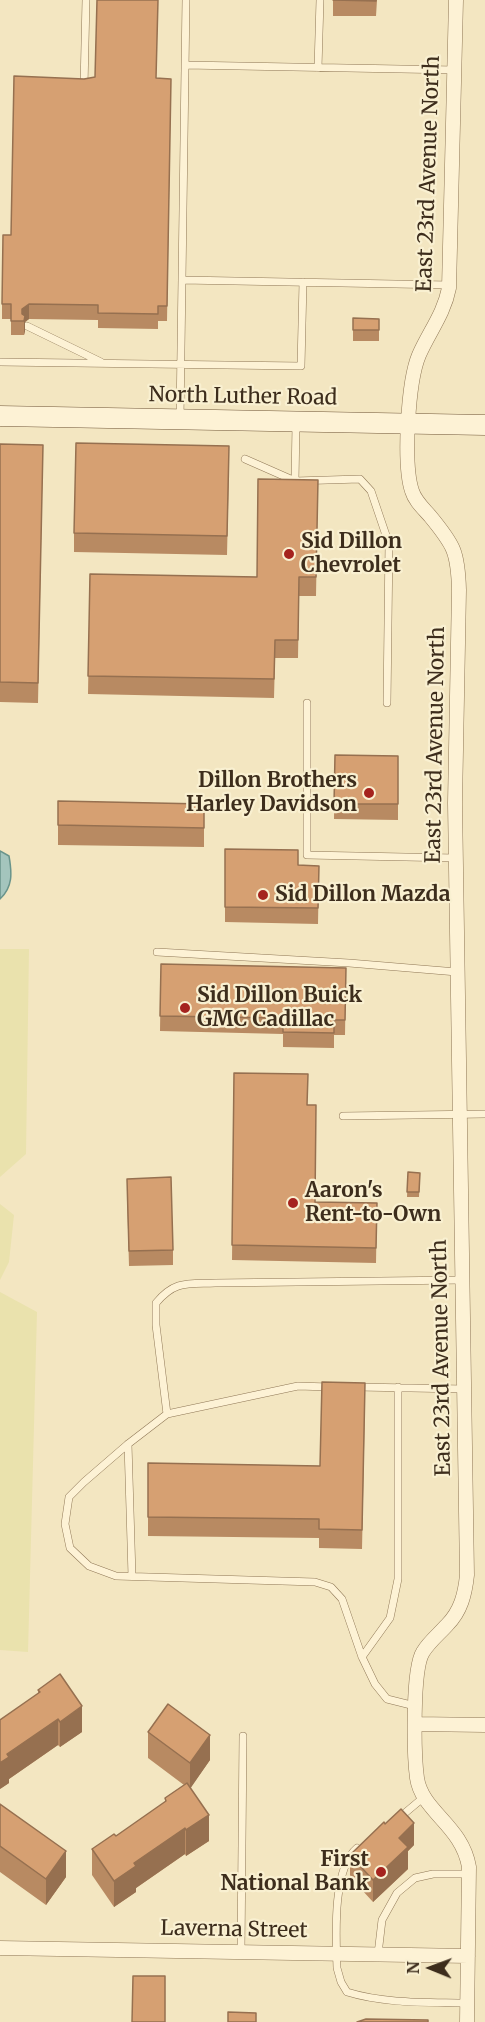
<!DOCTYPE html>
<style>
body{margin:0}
#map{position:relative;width:485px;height:2022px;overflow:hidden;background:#f3e6c1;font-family:Merriweather,serif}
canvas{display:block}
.north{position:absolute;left:401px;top:1938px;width:60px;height:60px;-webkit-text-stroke:4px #f9f0d1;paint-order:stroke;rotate:271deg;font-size:16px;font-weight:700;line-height:24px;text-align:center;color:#3d2d1c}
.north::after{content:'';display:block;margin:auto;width:21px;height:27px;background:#3d2d1c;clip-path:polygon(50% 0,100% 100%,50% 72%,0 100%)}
</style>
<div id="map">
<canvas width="485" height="2022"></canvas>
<div class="north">N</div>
</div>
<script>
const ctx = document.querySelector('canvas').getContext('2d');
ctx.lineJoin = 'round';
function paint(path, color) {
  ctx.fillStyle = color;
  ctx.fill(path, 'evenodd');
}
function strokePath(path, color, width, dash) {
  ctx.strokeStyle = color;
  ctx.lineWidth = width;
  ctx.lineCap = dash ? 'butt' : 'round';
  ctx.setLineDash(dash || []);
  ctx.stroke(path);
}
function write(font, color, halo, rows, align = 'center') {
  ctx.font = font + ' Merriweather,serif';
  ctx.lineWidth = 4.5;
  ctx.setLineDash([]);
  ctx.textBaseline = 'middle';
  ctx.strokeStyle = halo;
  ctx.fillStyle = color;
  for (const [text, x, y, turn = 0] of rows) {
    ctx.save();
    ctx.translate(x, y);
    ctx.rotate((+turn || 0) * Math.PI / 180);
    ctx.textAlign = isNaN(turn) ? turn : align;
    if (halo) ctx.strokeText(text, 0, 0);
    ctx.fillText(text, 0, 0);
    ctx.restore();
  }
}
paint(new Path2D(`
 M0 949H29L26 1154 0 1177Z
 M0 1204 14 1215 9 1262 0 1280Z
 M0 1292 37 1312 28 1652 0 1650Z`), '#eae2ad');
const water = new Path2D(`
 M0 851 9 856C12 873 13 887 0 899Z`);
paint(water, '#a4c5bd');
strokePath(water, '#69948b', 1.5);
const lane = new Path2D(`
 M185 65 455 70
 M318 68 320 0
 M84 87 86 0
 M182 280 449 285
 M27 326 101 362
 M0 362 301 366 303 282
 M180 418 186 0
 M296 425 295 481 360 479 371 491 389 544 387 703
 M245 459 295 481
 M307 703V855L455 858
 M157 952 349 963 457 972
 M343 1116 485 1114
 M329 1387 298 1386 167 1414 128 1444 84 1482 69 1497 65 1524 70 1548 89 1566 116 1576 315 1582 331 1587 342 1599 362 1657 375 1684 387 1699 415 1706
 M358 1387 464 1389
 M167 1414 156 1325V1303C175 1280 188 1284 215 1283L462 1280
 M128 1444 132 1576
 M362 1657 390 1618 398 1579V1387
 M399 1818 424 1797
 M357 1848C332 1869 336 1937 337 1968L341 1982 347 1992C386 2004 427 2002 467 2003
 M241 1951 243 1736
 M378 1954 382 1920 397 1893 415 1878 433 1874H469`);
const street = new Path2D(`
 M456 0 449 288C444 314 429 332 419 355 408 381 403 464 412 491 415 501 423 508 430 516 454 545 458 552 459 590L455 803 467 1575C465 1594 461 1611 447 1625 439 1634 429 1642 423 1652 412 1669 414 1756 417 1778 422 1812 462 1825 469 1867L467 2022
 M416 1724 485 1725
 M0 1948 468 1956`);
const secondary = new Path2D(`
 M0 416 485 425`);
strokePath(lane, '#8f7756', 8);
strokePath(street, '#8f7756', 15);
strokePath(secondary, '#715739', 21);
strokePath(lane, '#fdf2d5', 7);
strokePath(street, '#fdf2d5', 14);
strokePath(secondary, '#fdf2d5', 20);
paint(new Path2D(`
 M333 0H377L376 16H333Z
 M84 79H171L167 321H158V329L98 328V320L29 319 25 322V331L24 335H11V319H2V304L11 235Z
 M353 318 379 319V341H353Z
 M0 444 43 445 38 703 0 702Z
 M229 466 227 555 74 552V533Z
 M318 480 316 596H299L298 658H275L274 698 88 694 90 574 257 577Z
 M335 755 398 756V820L334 819Z
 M58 801 204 804V847L58 845Z
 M225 849 298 865 319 866 318 924 225 922Z
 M161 964 346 968 345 1035H334V1048L283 1047V1034L160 1031Z
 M234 1073 308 1105 315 1202 377 1203 376 1263 232 1260Z
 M408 1172 420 1173 419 1197H407Z
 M127 1194 173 1250V1265L129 1266Z
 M365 1402 362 1549 319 1548V1538L148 1536V1463L320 1466Z
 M38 1690 82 1732 60 1747 58 1745 9 1779V1783L0 1789 38 1694Z
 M148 1732 210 1760 190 1788 209 1841 186 1856 185 1854 136 1888V1892L114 1907 92 1875V1849L116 1836 165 1802V1798L184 1785 148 1758Z
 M0 1804 66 1877 46 1905 0 1872Z
 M385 1824 414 1845 408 1851V1869L373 1902 350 1877V1855Z`), '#b88a62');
paint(new Path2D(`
 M29 304V319L25 322V331L24 335V321H22V309Z
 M82 1706V1732L60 1747V1722Z
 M58 1719V1745L9 1779V1783L0 1789V1763L7 1754Z
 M210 1735V1760L190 1789V1763Z
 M209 1815V1841L186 1856V1830Z
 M414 1823V1845L408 1851V1869L373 1902V1880L399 1838Z
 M185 1828V1854L136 1888V1892L114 1907V1881L134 1863Z
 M66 1851V1877L46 1905V1879Z`), '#967050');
const building = new Path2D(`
 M97 0H158L156 78 171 79 167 306H158V314L98 313V305L29 304 22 309V314L25 316 24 321H11V304H2L3 235H11L14 76 84 79 95 77Z
 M333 0H376V1Z
 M353 318 379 319V330H353Z
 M76 443 229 446 227 536 74 533Z
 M0 444 43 445 38 683 0 682Z
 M258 479 318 480 316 577H299L298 640H275L274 679 88 676 90 574 257 577Z
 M335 755 398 756V804H334Z
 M58 801 204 804V828L58 825Z
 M225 849 298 850V865L319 866 318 908 225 907Z
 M161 964 346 968 345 1020H334V1033L283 1032V1018L160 1016Z
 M234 1073 308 1074 307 1105H316L315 1202 377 1203 376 1248 232 1245Z
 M408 1172 420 1173 419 1192H407Z
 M171 1177 173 1250 129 1251 127 1179Z
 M322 1382 365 1383 362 1530 319 1529V1519L148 1517V1463L320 1466Z
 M60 1674 82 1706 60 1722 58 1719 7 1754 9 1757 0 1763V1720L40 1692 38 1690Z
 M168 1704 210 1735 190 1763 148 1732Z
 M187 1783 209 1815 186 1830 185 1828 134 1863 136 1866 114 1881 92 1849 114 1834 116 1836 166 1801 165 1798Z
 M0 1804 66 1851 46 1879 0 1846Z
 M401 1809 414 1823 399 1838 408 1847 373 1880 350 1855 384 1822 385 1824Z
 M133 1976H165V2022H132Z
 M228 2012 256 2013V2022H228Z
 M366 2019 428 2020V2022H357Z`);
paint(building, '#d6a072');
strokePath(building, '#967050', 1.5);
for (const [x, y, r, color] of [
 [289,554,6,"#a5231e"],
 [369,793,6,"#a5231e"],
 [263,895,6,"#a5231e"],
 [185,1008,6,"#a5231e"],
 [293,1203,6,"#a5231e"],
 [381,1872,6,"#a5231e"]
]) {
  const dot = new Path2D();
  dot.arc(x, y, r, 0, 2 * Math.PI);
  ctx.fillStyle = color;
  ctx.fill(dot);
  strokePath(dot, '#f9f0d1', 2);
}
write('21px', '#3d2d1c', '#f9f0d1', [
 ["East 23rd Avenue North",429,174,-88],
 ["North Luther Road",243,397,1],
 ["East 23rd Avenue North",436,745,-89],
 ["East 23rd Avenue North",442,1358,-91],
 ["Laverna Street",234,1930,1]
]);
write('bold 21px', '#3d2d1c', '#f9f0d1', [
 ["Sid Dillon",301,542],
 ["Chevrolet",301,566],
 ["Dillon Brothers",357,781,"right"],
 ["Harley Davidson",357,805,"right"],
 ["Sid Dillon Mazda",275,895],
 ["Sid Dillon Buick",197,996],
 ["GMC Cadillac",197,1020],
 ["Aaron's",305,1191],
 ["Rent-to-Own",305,1215],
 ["First",369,1860,"right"],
 ["National Bank",369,1884,"right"]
], 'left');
</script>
